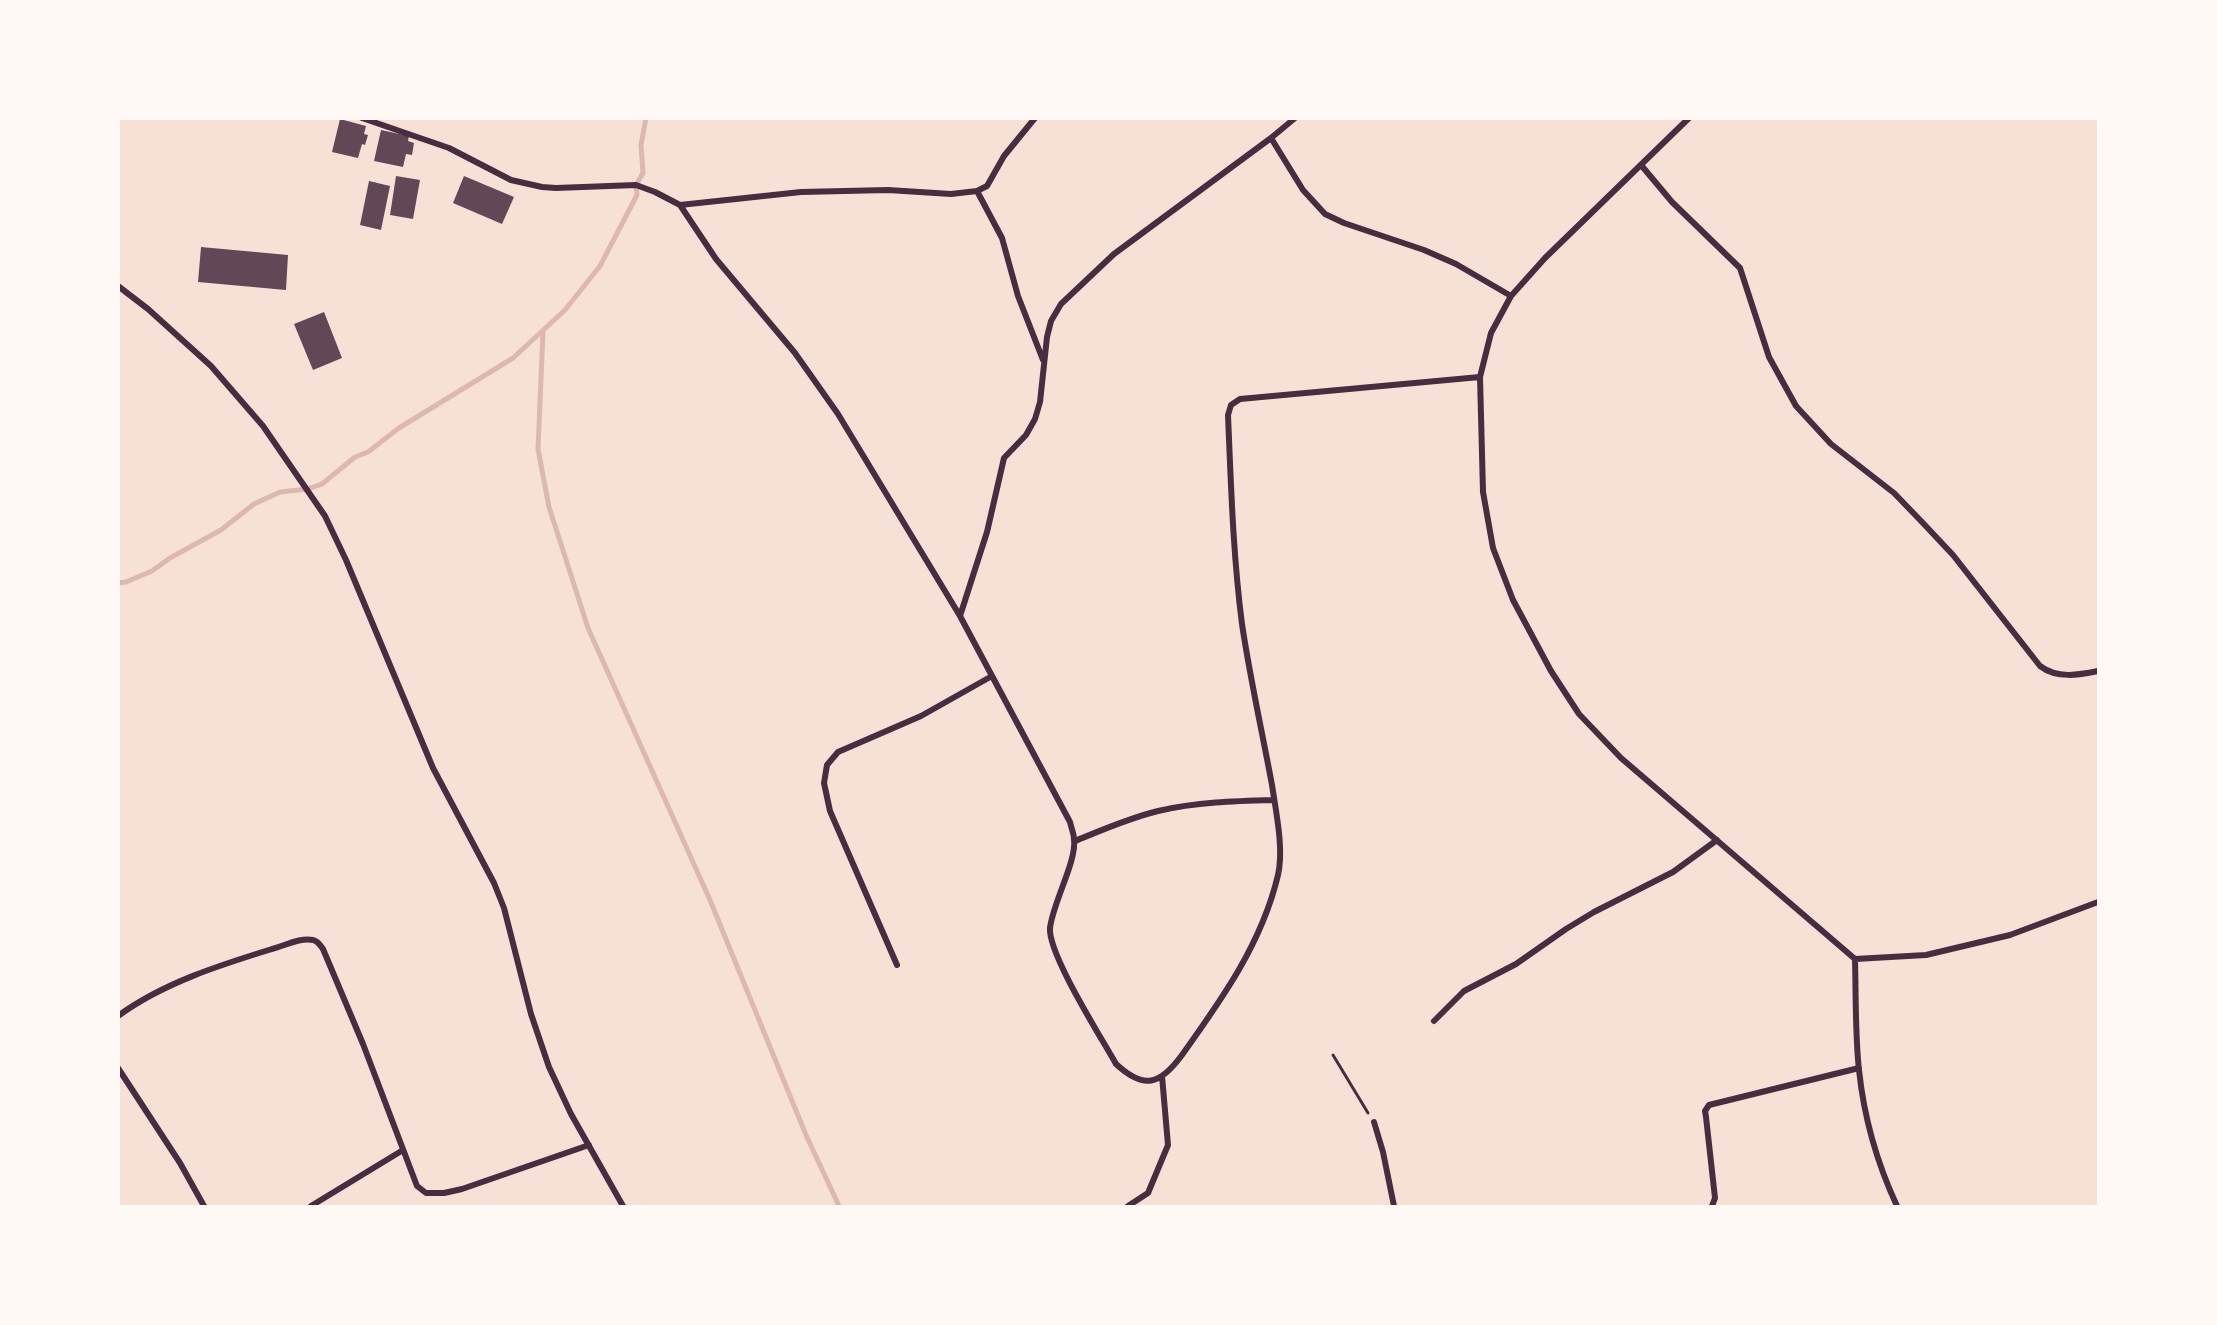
<!DOCTYPE html>
<style>
body{margin:0}
#map{position:relative;width:2217px;height:1325px;overflow:hidden;background:#f7e1d7;font-family:"PT Sans",sans-serif}
canvas{display:block}
.frame{position:absolute;inset:0;border:120px solid #fffaf5;pointer-events:none}
</style>
<div id="map">
<canvas width="2217" height="1325"></canvas>
<div class="frame"></div>
</div>
<script>
const ctx = document.querySelector('canvas').getContext('2d');
ctx.lineJoin = 'round';
function strokePath(path, color, width, dash) {
  ctx.strokeStyle = color;
  ctx.lineWidth = width;
  ctx.lineCap = dash ? 'butt' : 'round';
  ctx.setLineDash(dash || []);
  ctx.stroke(path);
}
function paint(path, color) {
  ctx.fillStyle = color;
  ctx.fill(path, 'evenodd');
}
strokePath(new Path2D(`
 M543 332 538 449 549 507 588 628 710 900 806 1135 839 1206
 M118 583 126 582 152 571 170 558 221 530 254 504 280 492 308 489 322 484 355 457 368 452 399 428 513 358 565 310 600 266 637 195 636 185 643 173 641 145 646 118`), '#dcb8b0', 5);
paint(new Path2D(`
 M340 119 366 126 364 134 368 135 365 145 362 144 358 158 332 152Z
 M381 130 409 136 408 141 414 143 412 155 406 154 403 167 374 161Z
 M396 176 420 180 413 219 390 215Z
 M464 176 514 197 502 224 453 203Z
 M369 181 390 186 381 230 360 225Z
 M201 247 288 255 286 290 198 282Z
 M324 312 342 358 313 370 294 324Z`), '#644757');
strokePath(new Path2D(`
 M1333 1055 1368 1113`), '#4a2c40', 3);
strokePath(new Path2D(`
 M362 118 449 148 511 180 542 187 556 188 636 185 655 192 680 205 716 259 795 353 838 414 960 616 1070 822C1071 827 1074 834 1074 839 1077 861 1053 902 1050 928 1048 954 1101 1037 1116 1064 1144 1090 1160 1085 1182 1055 1222 999 1262 943 1278 875 1284 849 1276 812 1272 785 1262 731 1250 678 1242 624 1233 555 1231 485 1228 415L1231 405 1240 399 1480 377
 M1689 118 1545 258 1511 296 1491 333 1480 377 1483 492 1493 548 1513 600 1551 671 1579 714 1621 758 1855 959 1926 955 2010 935 2098 902
 M1271 138 1303 190 1325 214 1344 223 1424 250 1456 264 1511 296
 M1641 165 1672 202 1740 268 1769 357 1796 406 1831 444 1894 493 1922 522 1953 555 2040 666C2057 679 2079 675 2098 671
 M977 191 1002 238 1018 296 1043 360
 M680 205 801 192 888 190 951 194 977 191 987 186 1004 156 1035 118
 M118 286 148 309 211 366 263 426 325 516 346 560 433 768 494 883 504 908 531 1014 549 1067 571 1114 623 1206
 M960 616 987 532 1004 458 1026 435 1035 419 1040 402 1047 337 1051 321 1061 304 1114 254 1271 138 1295 118
 M1075 841C1102 830 1129 818 1158 811 1196 802 1235 801 1274 800
 M1855 959C1856 996 1855 1034 1859 1070 1864 1118 1877 1163 1897 1206
 M897 965 830 811 824 783 827 765 838 752 921 716 992 676
 M118 1016C163 983 220 965 272 949 284 946 301 937 313 940 318 941 320 945 323 949L363 1044 417 1186 426 1193H444L462 1189 589 1145
 M1434 1021 1464 991 1516 964 1566 929 1594 912 1673 872 1717 840
 M118 1068 180 1163 204 1206
 M1374 1122 1383 1152 1394 1206
 M311 1206 403 1150
 M1128 1206 1148 1193 1168 1145 1162 1076
 M1712 1206 1715 1198 1706 1117 1705 1111 1709 1105 1859 1068`), '#4a2c40', 6);
</script>
